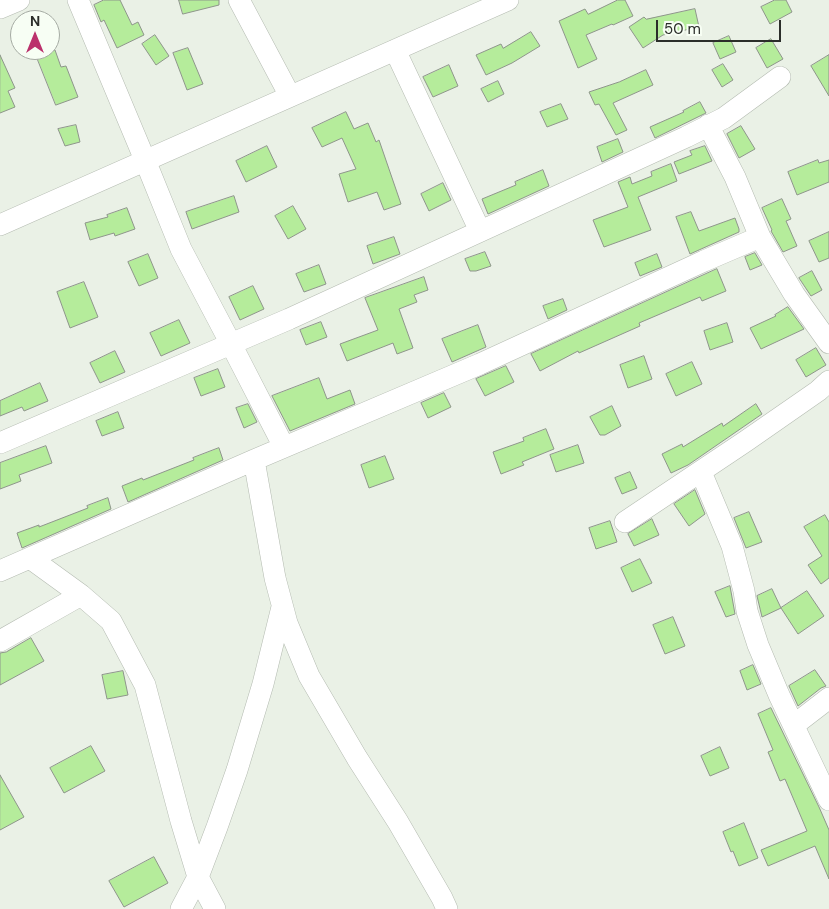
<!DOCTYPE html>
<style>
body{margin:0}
#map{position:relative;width:829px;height:909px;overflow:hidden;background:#eaf1e6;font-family:"DM Sans",sans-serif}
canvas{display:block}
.north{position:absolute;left:10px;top:10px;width:50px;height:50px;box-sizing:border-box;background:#f7fef4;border:1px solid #a5aba3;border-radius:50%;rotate:0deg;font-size:14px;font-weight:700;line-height:20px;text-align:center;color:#2b2e2a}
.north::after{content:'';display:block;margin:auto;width:18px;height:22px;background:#bb316c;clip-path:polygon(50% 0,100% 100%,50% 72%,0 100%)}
.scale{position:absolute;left:656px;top:20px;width:125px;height:22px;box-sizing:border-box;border:2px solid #2b2e2a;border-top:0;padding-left:6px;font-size:15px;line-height:18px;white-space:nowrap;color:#2b2e2a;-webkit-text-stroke:4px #f7fef4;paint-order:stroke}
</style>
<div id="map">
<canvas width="829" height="909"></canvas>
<div class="north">N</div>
<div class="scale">50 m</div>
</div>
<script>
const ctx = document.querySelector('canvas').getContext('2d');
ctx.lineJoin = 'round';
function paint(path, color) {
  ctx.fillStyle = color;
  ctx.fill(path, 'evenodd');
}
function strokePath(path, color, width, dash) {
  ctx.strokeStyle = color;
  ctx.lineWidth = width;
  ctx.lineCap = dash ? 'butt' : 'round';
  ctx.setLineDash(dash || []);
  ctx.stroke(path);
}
const building = new Path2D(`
 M104 0H120L132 25 138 22 144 35 117 48 104 20 101 22 94 5Z
 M179 0H219V5L183 14Z
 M618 0H625L633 16 613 25 612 24 586 35 597 59 578 68 559 21 585 9 588 14Z
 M775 0H786L792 12 770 24 761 7Z
 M695 9 699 27 663 35 643 48 629 27 644 17 646 19Z
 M531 32 540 46 512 63 486 75 476 55 501 44 503 48Z
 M155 35 169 56 156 65 142 44Z
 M729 36 736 52 720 59 713 43Z
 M771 39 783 59 767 68 756 48Z
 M188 48 203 84 187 90 173 53Z
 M34 50H55L61 67 66 66 78 97 56 105Z
 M0 55 15 88 8 91 15 107 0 113Z
 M829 55V96L811 66Z
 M723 64 733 80 722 87 712 70Z
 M449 65 458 86 433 97 423 77Z
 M646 70 653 85 613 103 627 130 616 135 599 104 595 105 589 92 619 82Z
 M498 81 504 94 488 102 481 89Z
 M700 102 706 113 655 138 650 127 684 112 683 111Z
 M561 104 568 119 547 127 540 112Z
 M346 112 354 129 368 123 376 142 379 140 401 204 384 210 377 192 348 202 339 174 356 169 342 138 322 147 312 128Z
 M76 125 80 142 65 146 58 129Z
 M741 126 755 149 739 158 727 134Z
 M618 139 623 152 602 162 597 147Z
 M267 146 277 167 246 182 236 161Z
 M705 146 712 161 679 174 674 162 692 155 690 151Z
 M818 160 819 163 829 160V182L797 195 788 172Z
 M671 164 677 181 638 197 651 230 604 247 593 220 628 207 618 182 630 177 632 184 652 176 651 172Z
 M543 170 549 186 488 214 482 199 516 185 515 182Z
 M443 183 451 200 429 211 421 194Z
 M234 196 239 212 192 229 186 212Z
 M782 199 791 219 786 221 797 246 783 252 771 231 772 230 762 208Z
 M293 206 306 229 288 239 275 216Z
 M127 208 135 229 115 236 114 233 90 240 85 223 108 217 107 215Z
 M691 212 699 231 735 218 739 229V232L690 254 676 217Z
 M829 232V258L819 262 809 241Z
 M394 237 400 254 373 264 367 246Z
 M485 252 491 266 476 271H470L465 259Z
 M755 253 762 265 750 270 745 257Z
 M148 254 158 278 139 286 128 262Z
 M657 254 662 267 640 276 635 263Z
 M319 265 326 284 304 292 296 274Z
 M717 269 726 291 702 301 700 297 639 323 640 326 579 353 578 351 540 371 531 354Z
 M812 271 822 290 811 296 799 278Z
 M424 277 428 290 414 295 417 302 399 309 413 348 397 354 393 343 347 361 340 344 378 330 365 298Z
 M84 282 98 317 70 328 57 292Z
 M253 286 264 309 240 320 229 297Z
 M563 299 567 310 548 319 543 306Z
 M788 307 804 329 761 349 750 328 776 316 775 315Z
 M179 320 190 343 161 356 150 333Z
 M321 322 327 337 306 345 300 330Z
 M727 323 733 342 710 350 704 331Z
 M478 325 486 347 452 362 442 339Z
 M816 348 826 365 806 377 796 360Z
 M115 351 125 372 100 383 90 363Z
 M644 356 652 379 628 388 620 365Z
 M692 362 702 384 676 396 666 374Z
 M506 366 514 382 485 396 476 379Z
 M218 369 225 387 201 396 194 378Z
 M319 378 327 399 350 390 355 404 290 431 272 396Z
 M40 383 48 401 24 411 22 407 0 416V401Z
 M444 393 451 407 428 418 421 403Z
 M248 404 257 422 244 428 236 408Z
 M756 404 762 414 688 465 671 473 662 454 682 444 683 447 722 423 723 426Z
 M612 406 621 426 605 435H600L590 417Z
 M118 412 124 428 102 436 96 421Z
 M546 429 554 449 522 462 524 465 501 474 493 452 524 441 523 438Z
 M578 445 584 463 556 472 550 455Z
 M46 446 52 463 19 475 21 481 0 489V463Z
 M219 448 223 460 128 502 122 486 142 478 143 480 194 460 193 458Z
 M385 456 394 479 369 488 361 465Z
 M630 472 637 488 622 494 615 478Z
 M695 490 705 514 689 526 674 504Z
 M108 498 111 509 22 548 17 533 39 525V527L88 508 87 506Z
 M749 512 762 542 746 548 734 518Z
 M825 515 829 522V578L821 584 808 565 822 556 804 527Z
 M652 519 659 535 634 546 628 534Z
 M610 521 617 542 596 549 589 528Z
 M640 559 652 583 632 592 621 568Z
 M730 586 735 614 726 617 715 592Z
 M772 589 781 608 762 617 757 596Z
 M807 591 824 616 798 634 781 608Z
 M673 617 685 646 665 654 653 625Z
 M31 638 44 661 0 685V653L6 652Z
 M753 665 761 684 747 690 740 671Z
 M815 670 826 686 821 688 798 706 789 686Z
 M123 671 128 695 107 699 102 675Z
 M771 708 819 807 829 830V879L815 846 768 866 761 850 807 831 785 779 780 781 768 752 773 750 758 714Z
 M91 746 105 771 64 793 50 768Z
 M720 747 729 768 710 776 701 756Z
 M0 775 24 817 0 830Z
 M744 823 758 858 739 866 733 851 731 852 723 832Z
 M154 857 168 883 124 907 109 881Z`);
paint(building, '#b5ec9b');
strokePath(building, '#8e958b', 1);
const minor = new Path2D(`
 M78 0 145 160 181 249 231 344 284 447
 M239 0 290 96
 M0 8 19 0
 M395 50 480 231
 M708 125 735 177 760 237 794 294 829 343
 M0 225 508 0
 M0 443 289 319 686 137 724 118 780 77
 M254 460 275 578 287 623 309 676 357 758 398 822 442 898 447 909
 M701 472 732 546 744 591 747 611 758 645 779 695 829 800
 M625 522 746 441 818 391 829 381
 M30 558 81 595 111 621 145 685 181 821 198 877 215 909
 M0 571 254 460 480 364 704 261 760 237
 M0 641 81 595
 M794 725 829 698
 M181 909 198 877 217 827 237 770 263 684 282 607`);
strokePath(minor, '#b4bbb1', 22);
strokePath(minor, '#fff', 21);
</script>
